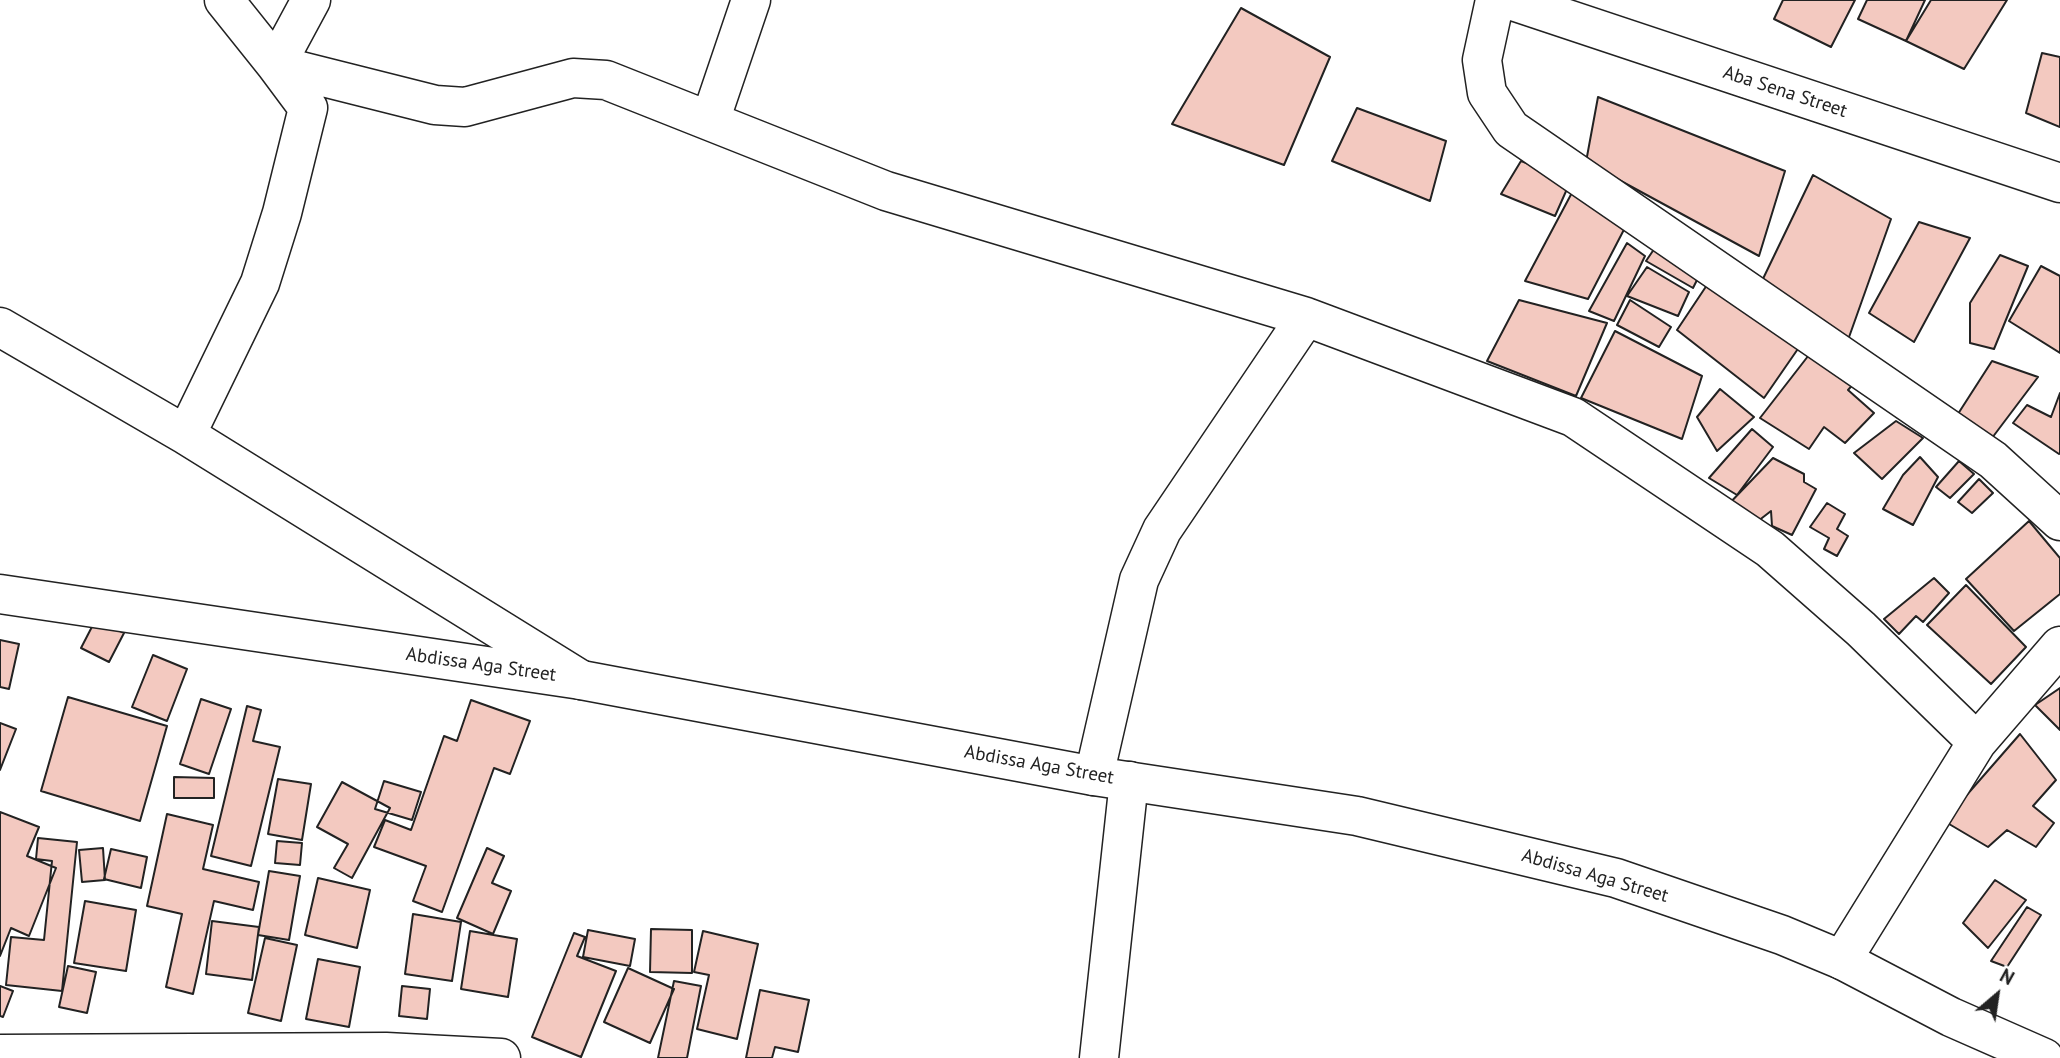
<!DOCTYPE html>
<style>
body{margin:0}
#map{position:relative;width:2060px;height:1058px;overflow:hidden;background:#fff;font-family:"PT Sans",sans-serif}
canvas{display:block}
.north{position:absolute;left:1962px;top:960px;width:70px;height:70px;-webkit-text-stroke:5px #fff;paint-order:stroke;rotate:29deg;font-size:19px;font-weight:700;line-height:28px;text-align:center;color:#222}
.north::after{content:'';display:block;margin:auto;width:24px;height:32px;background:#222;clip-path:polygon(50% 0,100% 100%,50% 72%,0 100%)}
</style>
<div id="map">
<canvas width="2060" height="1058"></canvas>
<div class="north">N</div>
</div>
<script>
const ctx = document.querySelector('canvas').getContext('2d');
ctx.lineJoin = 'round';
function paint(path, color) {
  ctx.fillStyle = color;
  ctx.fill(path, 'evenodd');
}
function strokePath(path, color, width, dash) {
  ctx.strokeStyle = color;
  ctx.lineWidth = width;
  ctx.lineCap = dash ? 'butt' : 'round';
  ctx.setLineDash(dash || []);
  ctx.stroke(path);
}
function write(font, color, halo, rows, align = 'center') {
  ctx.font = font + ' "PT Sans",sans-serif';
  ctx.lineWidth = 5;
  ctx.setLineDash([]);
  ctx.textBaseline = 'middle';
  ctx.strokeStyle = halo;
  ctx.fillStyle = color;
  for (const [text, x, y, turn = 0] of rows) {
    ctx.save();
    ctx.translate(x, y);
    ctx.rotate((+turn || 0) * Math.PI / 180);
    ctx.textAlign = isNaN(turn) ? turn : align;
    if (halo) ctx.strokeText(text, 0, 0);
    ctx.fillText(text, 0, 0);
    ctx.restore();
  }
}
const building = new Path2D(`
 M1783 0H1855L1831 47 1774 19Z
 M1867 0H1925L1906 41 1858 19Z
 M1931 0H2007L1964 69 1906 41Z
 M1241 8 1330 57 1284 165 1172 124Z
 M2042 53 2060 57V127L2026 113Z
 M1598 97 1785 171 1759 256 1586 162Z
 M1357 108 1446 141 1430 201 1332 161Z
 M1521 161 1571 180 1555 216 1501 194Z
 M1813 175 1891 219 1848 340 1760 285Z
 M1575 187 1630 218 1588 299 1525 281Z
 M1919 222 1970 238 1914 342 1869 313Z
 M1661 239 1704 266 1693 288 1646 261Z
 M1627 243 1645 256 1614 321 1589 311Z
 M2000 255 2028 266 1994 349 1970 343V303Z
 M2041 266 2060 276V353L2009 321Z
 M1647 267 1689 292 1678 316 1627 296Z
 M1709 282 1802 343 1764 398 1677 330Z
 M1519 300 1607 323 1576 396 1487 361Z
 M1630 300 1671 327 1659 347 1617 325Z
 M1615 331 1702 376 1682 439 1581 398Z
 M1812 351 1856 381 1848 390 1874 413 1845 443 1824 427 1809 449 1760 418Z
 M1992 361 2038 377 1992 438 1956 417Z
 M1720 389 1754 417 1717 451 1697 417Z
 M2060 393V453L2059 454 2013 423 2027 405 2051 417Z
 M1896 421 1923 438 1882 479 1854 453Z
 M1752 429 1773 447 1737 495 1709 478Z
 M1920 457 1938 477 1913 525 1883 509 1903 475Z
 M1773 458 1804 474V482L1816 489 1792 535 1772 526 1771 511 1753 525 1724 509Z
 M1959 461 1974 474 1950 498 1936 487Z
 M1979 479 1993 493 1972 513 1958 502Z
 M1827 503 1845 514 1837 529 1848 536 1837 556 1824 549 1829 538 1810 527Z
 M2029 521 2060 558V594L2014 631 1966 579Z
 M1934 578 1949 593 1923 622 1916 616 1899 634 1884 619Z
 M1966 585 2026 647 1991 684 1927 625Z
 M96 619 124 633 109 662 81 648Z
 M0 640 19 644 9 689 0 687Z
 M153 655 187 669 167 721 132 707Z
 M2060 688V730L2035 705Z
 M68 697 167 726 140 821 41 791Z
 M201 699 231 709 209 774 180 764Z
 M471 700 530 721 510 774 494 768 442 912 413 901 426 866 374 847 385 820 411 830 444 736 457 741Z
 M247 706 261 710 253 741 280 747 251 866 211 856Z
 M0 723 16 729 0 770Z
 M2020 734 2056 780 2033 806 2054 823 2036 847 2007 830 1988 847 1944 821Z
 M174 777 214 778V798H174Z
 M278 779 311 784 302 840 268 834Z
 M384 781 421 792 412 820 375 809Z
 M342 782 390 808 352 878 334 868 348 844 317 827Z
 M0 812 39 827 27 856 56 868 29 936 11 928 0 956Z
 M167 814 213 825 203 869 259 882 253 910 214 901 193 994 166 987 182 914 147 906Z
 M38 838 77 842 62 991 6 985 11 937 44 940 52 861 36 859Z
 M277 841 302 843 300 865 275 863Z
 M103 848 105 880 82 882 79 850Z
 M487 848 504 856 492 883 511 891 493 934 457 918Z
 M111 849 147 857 141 888 104 879Z
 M269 871 300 876 289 940 258 935Z
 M318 878 370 890 357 948 305 935Z
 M1995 880 2026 900 1988 948 1963 923Z
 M85 901 136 910 126 971 74 963Z
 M2027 907 2041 915 2007 967 1991 961Z
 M413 914 461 922 452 981 405 974Z
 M212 921 259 927 252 980 206 974Z
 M651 929 692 930V973L650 972Z
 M588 930 635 939 630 966 583 957Z
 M470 931 517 939 508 997 461 989Z
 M703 931 758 944 737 1039 697 1029 709 975 694 972Z
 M574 933 585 937 577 956 616 971 581 1057 532 1037Z
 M265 938 297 945 281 1021 248 1013Z
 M318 959 360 967 349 1027 306 1019Z
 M68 966 96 972 87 1013 59 1007Z
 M628 968 674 989 650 1043 604 1022Z
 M674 981 701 986 687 1058H658Z
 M0 986 13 991 3 1017 0 1016Z
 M402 986 430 989 427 1019 399 1016Z
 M760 990 809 1000 798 1052 775 1047 772 1058H746Z`);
paint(building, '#f3c9c0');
strokePath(building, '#222', 2);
const minor = new Path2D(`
 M224 0 276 65 435 105 465 107 573 78 606 80 886 191 1306 317 1573 417 1770 549 1861 629 1977 742
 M1495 0 1482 60 1487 93 1511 129 1993 460 2060 521
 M1510 0 2060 183
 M710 121 751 0
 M0 327 186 435 581 680
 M186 435 260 283 282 213 308 108 276 65 311 0
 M1094 776 1139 580 1162 530 1306 317
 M1842 960 1977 742 2060 646
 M0 1054 386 1052 501 1058
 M1099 1058 1129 781`);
const highway = new Path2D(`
 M0 594 581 680 1094 776 1357 816 1616 878 1782 935 1842 960 1951 1017 2044 1058`);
strokePath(minor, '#222', 41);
strokePath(highway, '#222', 41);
strokePath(minor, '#fff', 38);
strokePath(highway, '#fff', 38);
write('19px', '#222', '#fff', [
 ["Aba Sena Street",1785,92,18],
 ["Abdissa Aga Street",481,665,8],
 ["Abdissa Aga Street",1039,765,10],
 ["Abdissa Aga Street",1595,876,16]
]);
</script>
